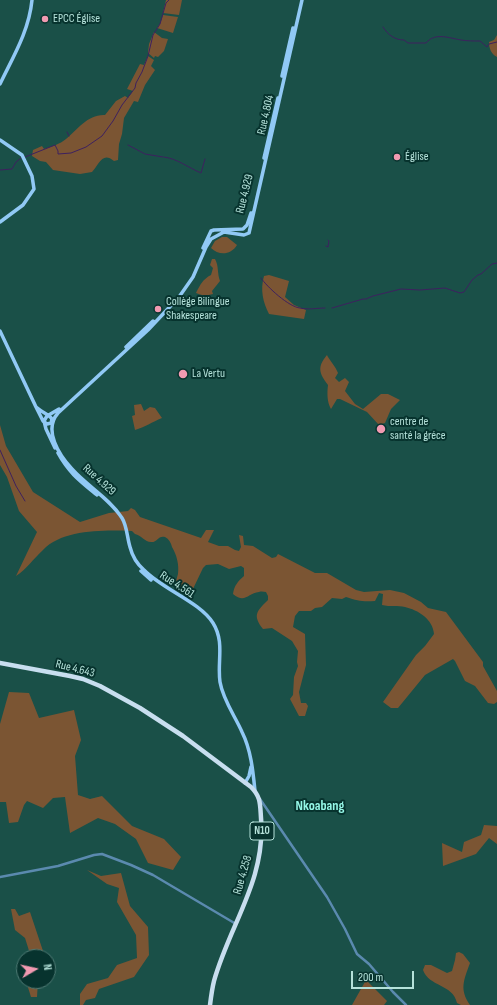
<!DOCTYPE html>
<meta charset="utf-8">
<style>
body{margin:0}
#map{position:relative;width:497px;height:1005px;overflow:hidden;background:#1a5048;font-family:"Sofia Sans Condensed",sans-serif}
canvas{display:block}
.north{position:absolute;left:16px;top:949px;width:40px;height:40px;box-sizing:border-box;background:#07332e;border:1px solid #4d7973;border-radius:50%;rotate:81deg;font-size:11px;font-weight:700;line-height:16px;text-align:center;color:#b5e2da}
.north::after{content:'';display:block;margin:auto;width:14px;height:18px;background:#f19ab1;clip-path:polygon(50% 0,100% 100%,50% 72%,0 100%)}
.scale{position:absolute;left:351px;top:971px;width:63px;height:18px;box-sizing:border-box;border:2px solid #b5e2da;border-top:0;padding-left:5px;font-size:12px;line-height:14px;white-space:nowrap;color:#b5e2da;-webkit-text-stroke:3px #07332e;paint-order:stroke}
</style>
<div id="map">
<canvas width="497" height="1005"></canvas>
<div class="north">N</div>
<div class="scale">200 m</div>
</div>
<script>
const ctx = document.querySelector('canvas').getContext('2d');
ctx.lineJoin = 'round';
function paint(path, color) {
  ctx.fillStyle = color;
  ctx.fill(path, 'evenodd');
}
function strokePath(path, color, width, dash) {
  ctx.strokeStyle = color;
  ctx.lineWidth = width;
  ctx.lineCap = dash ? 'butt' : 'round';
  ctx.setLineDash(dash || []);
  ctx.stroke(path);
}
function write(font, color, halo, rows, align = 'center') {
  ctx.font = font + ' "Sofia Sans Condensed",sans-serif';
  ctx.lineWidth = 4;
  ctx.setLineDash([]);
  ctx.textBaseline = 'middle';
  ctx.strokeStyle = halo;
  ctx.fillStyle = color;
  for (const [text, x, y, turn = 0] of rows) {
    ctx.save();
    ctx.translate(x, y);
    ctx.rotate((+turn || 0) * Math.PI / 180);
    ctx.textAlign = isNaN(turn) ? turn : align;
    if (halo) ctx.strokeText(text, 0, 0);
    ctx.fillText(text, 0, 0);
    ctx.restore();
  }
}
paint(new Path2D(`
 M166 0H182L179 15 163 13Z
 M163 15 178 17 173 33 157 28 160 24Z
 M154 32 162 38 168 39 164 51 158 57 155 56 154 58 148 53 149 44Z
 M497 35V57C491 54 489 48 489 42L494 40Z
 M148 56 154 60 151 66 155 70 145 85 138 102 134 101 124 118 122 134 119 144 118 160 114 161C102 151 99 165 92 172L80 174 53 170 46 162 40 161 32 156 33 150 42 146 44 149C51 147 60 144 66 139 78 129 88 114 105 115L116 101 125 96 128 98 133 91 127 89 140 64 144 65Z
 M222 237H227L237 245C231 255 219 256 211 248L215 241Z
 M212 259H215C219 266 217 273 220 281L212 291 213 294C206 296 203 296 196 293 200 285 203 279 211 275L213 268 210 265Z
 M269 275 289 281 285 297 294 305 306 310 304 319 269 314C263 302 260 290 264 276Z
 M327 355C328 358 336 367 338 373L335 378 339 382 345 378 349 382 345 391 355 404 363 409 381 394H388L400 400 391 409 385 423 379 425 367 412 340 399H337L331 409C327 402 327 393 328 385 319 373 317 367 327 355Z
 M141 404 144 411 150 407 155 408 162 418C152 422 145 427 135 430L132 416 135 415 134 405Z
 M0 425 6 446 33 492 80 522 109 513 128 511 131 508 135 510 140 517 201 538 206 530H214L208 542 219 546H228L235 550 239 551 241 547 239 535 243 536 244 545 253 546 272 558 276 557 278 554 315 573H327L356 590 364 592 390 590 404 593 421 602 428 608 446 612 483 662V666L497 691V702L494 704 488 703 475 686 465 681 455 661 453 659 425 675 398 708H391L383 702 416 655 425 646 434 634C433 619 418 610 405 607 398 605 390 607 382 605L383 594 379 593 375 601C363 602 358 601 346 597L342 599 332 598 322 607 315 608 311 611H299L295 616 293 627 305 634 306 665 299 692 301 703H306L308 706 305 716H299L290 699 293 695 294 677 298 666 297 662 298 651 292 641 272 628 263 629C252 615 257 611 268 600V596L266 592C264 592 262 591 259 592 248 593 245 604 233 594 234 586 238 581 244 576V568L241 566 229 569 218 564 206 565 203 568 192 591 188 593C184 591 177 589 176 583 176 581 177 577 178 574 179 564 177 556 172 547 171 543 169 539 165 537 158 535 157 543 151 542 145 542 141 535 135 534L132 531C105 530 63 529 43 550 33 559 27 569 16 576L37 532 19 511 7 477 0 465Z
 M9 692 29 693 39 718 74 710 81 740 75 756 78 795 90 799 102 796 132 826 164 839 181 857 173 870 148 863 136 839 115 824 98 818 70 833 65 797 53 798 43 808 27 801 24 805 18 822 9 823 6 802H0V724Z
 M484 825 497 826V844L489 838 476 854 443 866 442 843 462 852 464 842 481 835Z
 M87 870 101 876 121 873 130 906 148 927 149 955 134 977 99 989 95 998 86 1000 83 1005H80V994L87 984 108 978 117 965 137 958 136 935 117 902 119 888 107 884Z
 M11 909H15L19 916 30 912 43 951 42 957H31L25 938 15 930Z
 M459 952 463 954 470 963C464 980 459 989 470 1005H461L457 1003C453 984 429 987 423 970L425 965H431L447 973 452 971 455 960 456 953Z
 M366 980 387 1001 384 1005H352Z
 M26 981H38L37 997H31Z`), '#7b5533');
strokePath(new Path2D(`
 M383 27C388 35 395 40 404 40L408 43H426C435 32 449 38 461 40 467 41 474 41 480 41L487 47 489 44 497 42
 M67 132 69 136
 M128 145 145 154 163 157
 M25 157 55 145 58 151V154L71 153 86 147 102 136 113 121 122 105 135 88 136 83 142 72 148 56 153 35 160 24 166 3 169 0
 M164 157C178 159 187 167 201 173L205 159
 M0 170 12 169 16 162 21 158
 M326 246 328 247 329 241 328 240
 M261 278C267 287 289 307 300 308 308 310 317 308 325 308
 M332 308 363 299H366L373 296 401 289 420 290 445 288 460 293 464 292 472 280 478 275 481 274 492 264 497 263
 M0 450 16 486 25 501`), '#3e215f', 1);
strokePath(new Path2D(`
 M260 799 327 897 345 929 357 954 369 964 393 992 406 1005
 M0 877 58 866 94 855 102 854 131 865 153 875 236 924`), '#5b8aaf', 2.5);
strokePath(new Path2D(`
 M282 76 293 28
 M0 84C13 57 29 31 32 0
 M0 140 22 155 32 176 34 189 23 205 0 222
 M264 158 278 98
 M203 248 211 231 214 230 243 229 247 225 251 213
 M0 331 36 407 43 421 47 424 51 423 52 419C49 414 41 412 36 407
 M126 347 153 321
 M55 448 46 429 44 421 47 416 59 409
 M58 453C69 473 80 481 97 495
 M141 571 151 580
 M245 783 249 776 251 767
 M255 791C253 771 251 750 242 732 235 716 223 700 220 682 217 662 225 642 213 623 200 602 162 589 144 570 137 564 132 555 130 547 127 537 127 526 122 518 109 498 87 486 72 469 59 455 43 430 58 413L148 330 179 297 193 277 206 247 211 239 224 232 244 235 249 233 302 0`), '#91c9f5', 3.5);
strokePath(new Path2D(`
 M0 663 70 676 83 679 100 686 140 708 183 736 251 787C261 797 260 804 261 818 266 880 230 924 214 981 212 989 211 997 210 1005`), '#c8deef', 4.5);
for (const [x, y, r, color] of [
 [45,19,4,"#f19ab1"],
 [397,157,4,"#f19ab1"],
 [158,309,4,"#f19ab1"],
 [183,374,5,"#f19ab1"],
 [381,429,5,"#f19ab1"]
]) {
  const dot = new Path2D();
  dot.arc(x, y, r, 0, 2 * Math.PI);
  ctx.fillStyle = color;
  ctx.fill(dot);
  strokePath(dot, '#07332e', 1.5);
}
for (const [x, y, w] of [
 [262,831,24]
]) {
  const box = new Path2D();
  box.roundRect(x - w / 2, y - 9, w, 18, 3);
  ctx.fillStyle = '#07332e';
  ctx.fill(box);
  strokePath(box, '#b5e2da', 1);
}
write('bold 11px', '#b5e2da', null, [
 ["N10",262,831]
]);
write('12px', '#b5e2da', '#07332e', [
 ["EPCC Église",53,19],
 ["Église",405,157],
 ["Collège Bilingue",166,302],
 ["Shakespeare",166,316],
 ["La Vertu",192,374],
 ["centre de",390,422],
 ["santé la gréce",390,436]
], 'left');
write('12px', '#b5e2da', '#07332e', [
 ["Rue 4.804",266,115,-77],
 ["Rue 4.929",245,194,-76],
 ["Rue 4.929",99,480,42],
 ["Rue 4.561",177,585,33],
 ["Rue 4.643",75,669,14],
 ["Rue 4.258",243,875,-74]
]);
write('bold 14px', '#95f7e7', '#07332e', [
 ["Nkoabang",320,806]
]);
</script>
